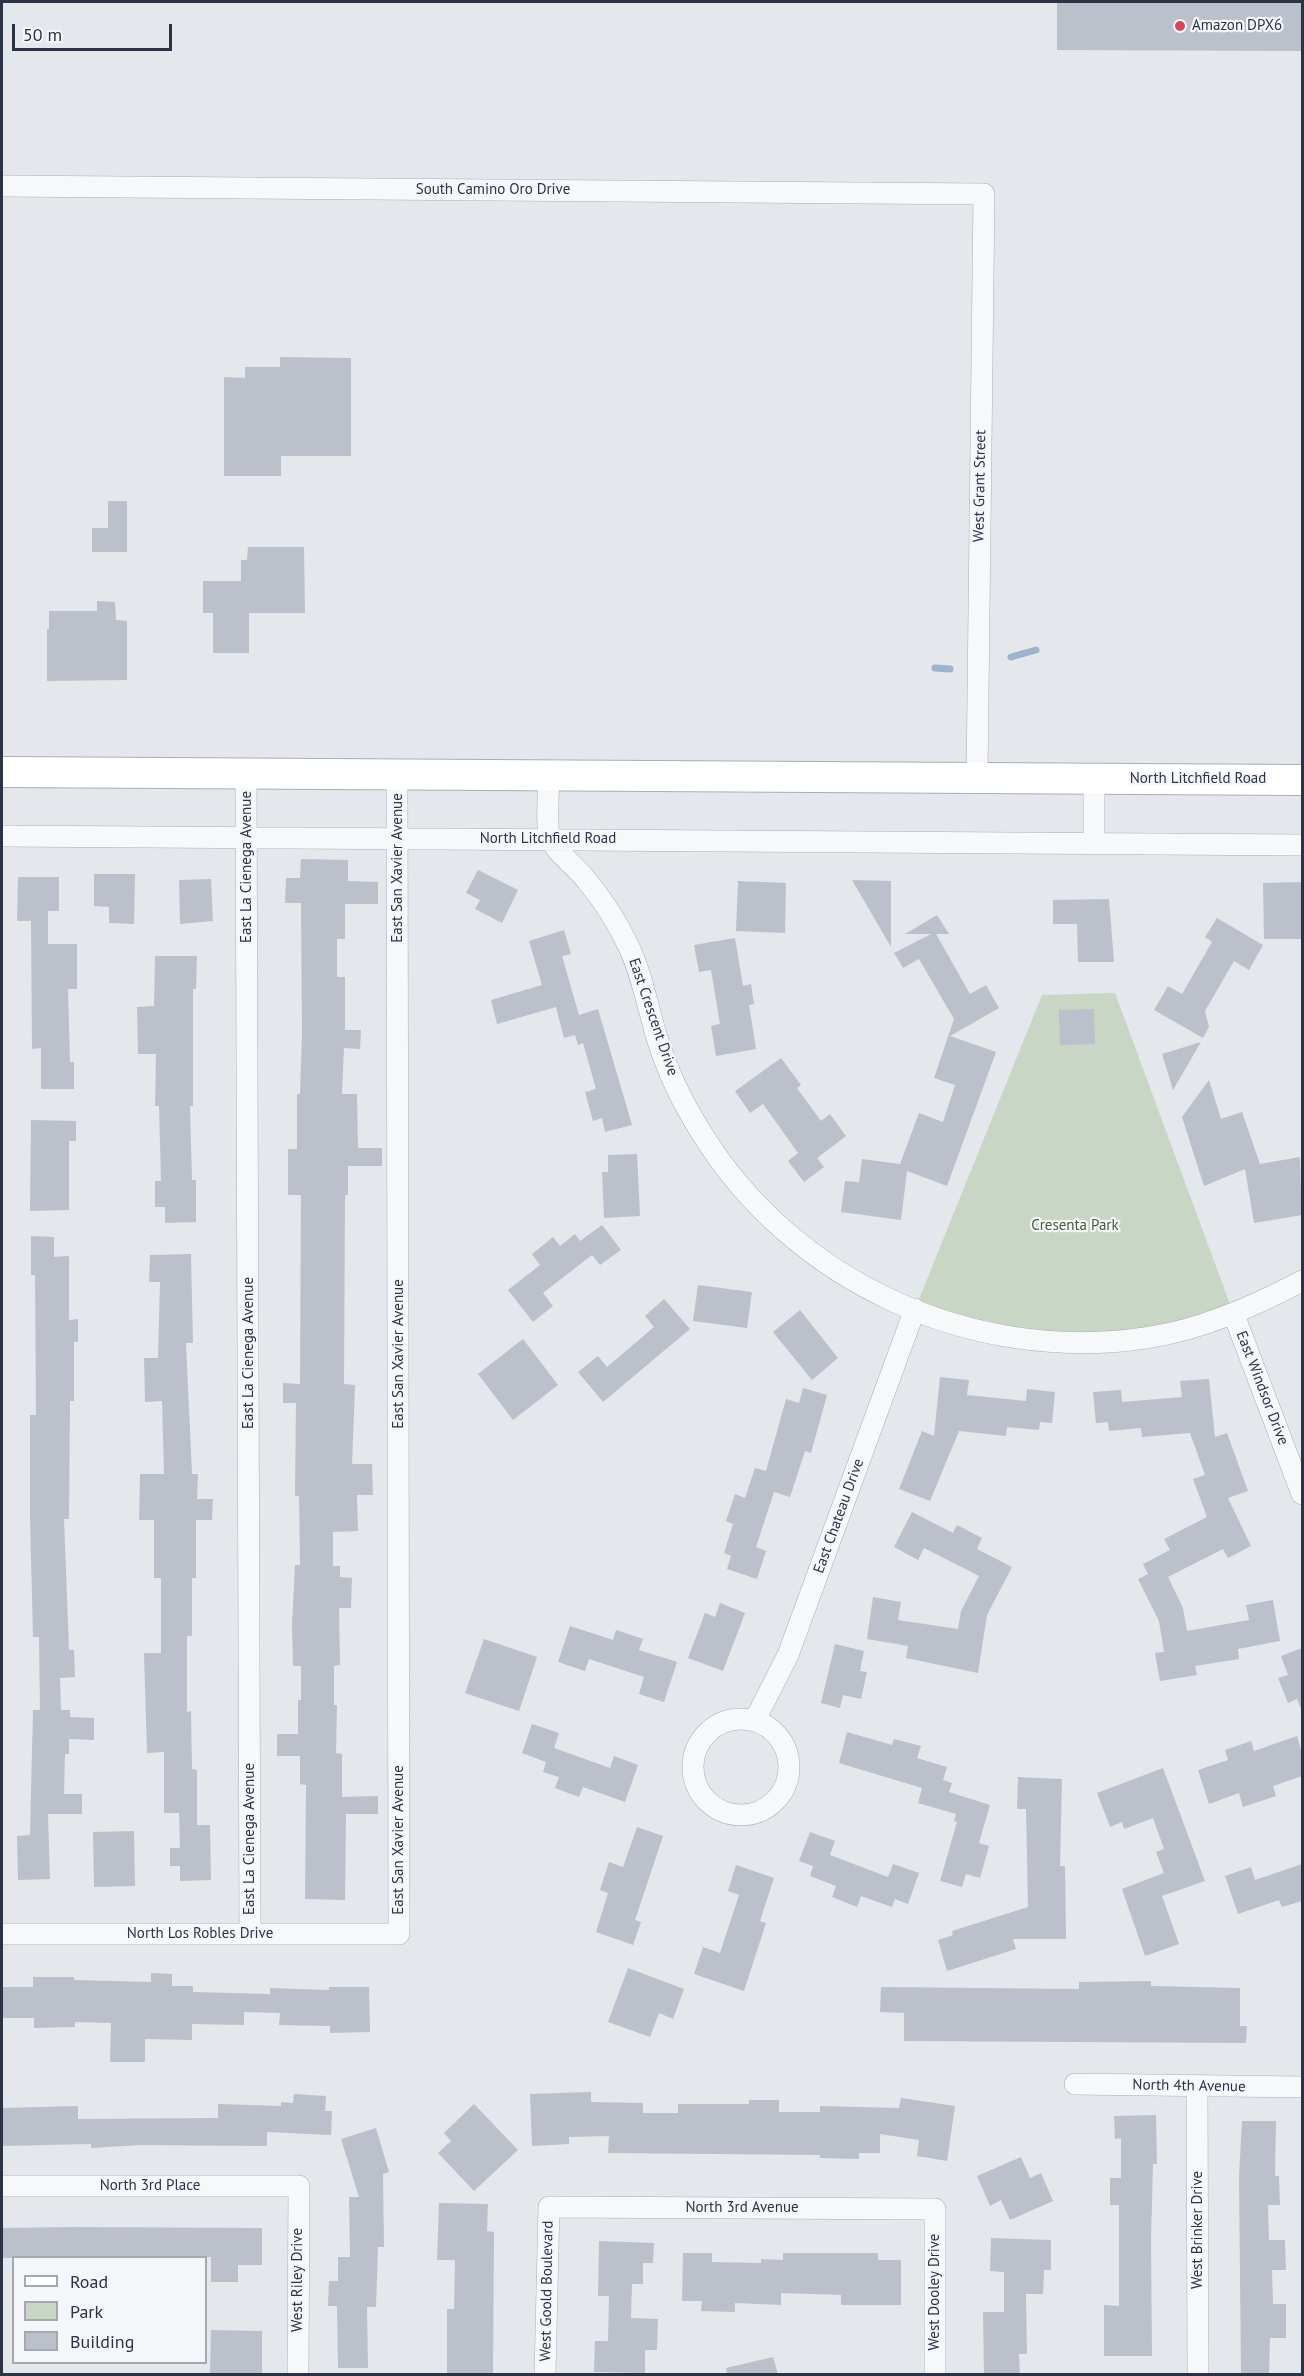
<!DOCTYPE html>
<style>
body{margin:0}
#map{position:relative;width:1304px;height:2376px;overflow:hidden;background:#e4e7ec;font-family:"PT Sans",sans-serif}
canvas{display:block}
.frame{position:absolute;inset:0;border:3px solid #2b3445;pointer-events:none}
.legend{position:absolute;left:12px;top:2256px;width:195px;height:108px;box-sizing:border-box;background:#f4f6f9;border:2px solid #a4a8b1;margin:0;padding:8px 10px;list-style:none;font-size:18px;color:#2b3445}
.legend li{display:flex;align-items:center;gap:12px;height:30px}
.legend b{width:30px;border:2px solid #a4a8b1}
.scale{position:absolute;left:12px;top:24px;width:160px;height:27px;box-sizing:border-box;border:3px solid #2b3445;border-top:0;padding-left:8px;font-size:18px;line-height:21px;white-space:nowrap;color:#2b3445;-webkit-text-stroke:4px #f4f6f9;paint-order:stroke}
</style>
<div id="map">
<canvas width="1304" height="2376"></canvas>
<div class="frame"></div>
<ul class="legend">
<li><b style="height:8px;background:#fff"></b>Road</li>
<li><b style="height:16px;background:#c9d6c5"></b>Park</li>
<li><b style="height:16px;background:#bbc0ca"></b>Building</li>
</ul>
<div class="scale">50 m</div>
</div>
<script>
const ctx = document.querySelector('canvas').getContext('2d');
ctx.lineJoin = 'round';
function paint(path, color) {
  ctx.fillStyle = color;
  ctx.fill(path, 'evenodd');
}
function strokePath(path, color, width, dash) {
  ctx.strokeStyle = color;
  ctx.lineWidth = width;
  ctx.lineCap = dash ? 'butt' : 'round';
  ctx.setLineDash(dash || []);
  ctx.stroke(path);
}
function write(font, color, halo, rows, align = 'center') {
  ctx.font = font + ' "PT Sans",sans-serif';
  ctx.lineWidth = 4.5;
  ctx.setLineDash([]);
  ctx.textBaseline = 'middle';
  ctx.strokeStyle = halo;
  ctx.fillStyle = color;
  for (const [text, x, y, turn = 0] of rows) {
    ctx.save();
    ctx.translate(x, y);
    ctx.rotate((+turn || 0) * Math.PI / 180);
    ctx.textAlign = isNaN(turn) ? turn : align;
    if (halo) ctx.strokeText(text, 0, 0);
    ctx.fillText(text, 0, 0);
    ctx.restore();
  }
}
paint(new Path2D(`
 M1115 993 1234 1315 1095 1343 915 1309 1042 995Z`), '#c9d6c5');
strokePath(new Path2D(`
 M1011 657 1036 650
 M935 668 950 669`), '#9fb4cc', 7);
paint(new Path2D(`
 M1057 2H1302V51L1057 50Z
 M280 357 351 358V456H281V476H224V377L245 378V367H280Z
 M108 501H127V552H92V528H108Z
 M248 547H304L305 613H249V653H213V613H203V581H241V560H247Z
 M97 601 115 602 116 620 127 621V680L47 681V629H49V611H97Z
 M301 859 348 860V881L378 882V904H345V939H337V977H345V1030H361L360 1049 344 1048 342 1094H357L358 1148H382V1166H348V1195H345L344 1384 355 1385 352 1464H372L373 1495H357L358 1531 333 1532V1566H340V1577L352 1578 351 1608H339L340 1665 334 1666V1705H337L336 1753 342 1754V1797L378 1796V1814H346L345 1900 305 1899 306 1785 300 1784V1756H277V1734H298V1700H301V1666H293L292 1625 295 1565H300L299 1496H295L296 1403H283V1383L300 1384 301 1195H288V1149H297V1094H300L302 1036 301 903H285L286 878H300Z
 M478 870 518 890 502 923 475 909 480 900 466 893Z
 M94 874H135L134 924 109 923V907L94 906Z
 M18 877H59V911H48V944H77V989H68L70 1062H74V1089H41V1048L32 1049 31 921H17Z
 M211 879 213 921 180 924 179 880Z
 M852 880 891 881V947Z
 M738 881 786 883 785 933 736 931Z
 M1302 882V939H1264L1263 883Z
 M1109 899 1114 962H1078L1077 924H1053V900Z
 M937 915 949 934H936L970 994 986 985 999 1008 950 1036 996 1052 947 1186 907 1171 901 1220 841 1212 845 1181 859 1182 862 1159 900 1164 919 1113 943 1122 955 1085 934 1078 954 1019 919 959 903 968 894 953 931 934H905Z
 M1217 918 1263 945 1249 970 1234 961 1205 1011 1209 1027 1203 1038 1154 1010 1168 986 1182 994 1212 942 1205 937Z
 M564 930 571 954 562 956 579 1015 598 1009 632 1125 605 1132 602 1118 593 1121 585 1092 596 1089 583 1043 578 1045 575 1035 564 1038 556 1007 497 1024 491 1000 542 985 529 941Z
 M735 938 743 986 751 984 754 1004 749 1005 756 1049 716 1056 711 1026 720 1024 711 970 699 972 694 945Z
 M155 956H197L196 989H193V1106H190L192 1180H196V1222L165 1223V1207H155V1181H161L159 1106H155L156 1054H138L137 1007 154 1006Z
 M1094 1009 1095 1044 1060 1045 1059 1010Z
 M1201 1042 1173 1090 1162 1054Z
 M781 1058 801 1085 797 1088 821 1121 830 1114 846 1136 817 1158 824 1167 804 1182 788 1161 798 1153 763 1104 750 1113 735 1091Z
 M1209 1080 1221 1119 1242 1112 1260 1164 1300 1157 1302 1215 1254 1223 1245 1169 1204 1186 1182 1117Z
 M31 1120 76 1121V1141H69V1210L30 1211Z
 M637 1154 640 1216 604 1218 602 1172H608V1155Z
 M602 1225 621 1250 600 1265 592 1255 543 1293 553 1306 533 1322 508 1290 540 1265 532 1254 553 1237 560 1246 575 1234 580 1241Z
 M31 1236 54 1237V1257L69 1256V1320L78 1319V1342H74V1401H70L69 1519H64L69 1650H74L75 1677 60 1678 61 1710H70V1717L94 1718V1740L69 1739V1754H65L64 1794H82V1814H48L50 1879 18 1880 17 1836 30 1835 33 1710H40L39 1637H33L30 1518V1415H36L35 1275H31Z
 M191 1254 193 1343H186L192 1474H198L197 1499H213L212 1520H196V1578H192V1636H187V1712L191 1711 192 1769 197 1770V1825H210L211 1880 180 1881V1866H170V1848H180L179 1813H164V1752L147 1753 144 1653H161V1578H154V1520H139L140 1474H164L162 1401 145 1402 144 1358H158L160 1282H149L150 1255Z
 M698 1285 752 1292 747 1328 693 1321Z
 M664 1299 690 1329 603 1402 578 1372 598 1356 607 1367 654 1327 645 1316Z
 M800 1310 838 1358 812 1380 773 1332Z
 M523 1339 558 1385 513 1420 478 1374Z
 M940 1377 969 1380 967 1395 1026 1401 1027 1389 1055 1392 1052 1423 1040 1422 1039 1430 1007 1427 1006 1436 959 1431 930 1501 899 1489 922 1431 934 1436Z
 M1209 1379 1215 1437 1227 1433 1248 1491 1228 1498 1251 1546 1228 1558 1223 1549 1168 1577 1183 1608 1187 1631 1249 1620 1246 1605 1273 1600 1280 1641 1238 1649 1239 1659 1195 1666 1197 1675 1160 1681 1155 1653 1164 1652 1159 1621 1138 1579 1148 1574 1143 1564 1170 1550 1164 1539 1207 1517 1193 1479 1205 1475 1190 1433 1142 1437 1141 1428 1109 1431 1108 1422 1096 1423 1093 1392 1121 1390 1122 1402 1182 1397 1180 1381Z
 M803 1388 827 1395 811 1453 805 1451 790 1497 774 1492 756 1547 766 1551 757 1579 727 1569 731 1556 724 1553 733 1524 726 1521 735 1494 745 1498 755 1468 766 1471 786 1399 799 1403Z
 M912 1512 953 1533 957 1525 982 1538 977 1549 1012 1567 987 1615 978 1673 906 1658 908 1646 867 1639 873 1597 901 1602 898 1620 958 1629 961 1611 979 1576 924 1548 918 1560 894 1547Z
 M720 1603 745 1613 723 1671 688 1658 705 1613 715 1617Z
 M570 1626 613 1640 616 1630 643 1639 639 1650 677 1662 664 1702 639 1694 644 1677 589 1659 585 1671 558 1662Z
 M484 1639 537 1657 519 1711 465 1693Z
 M835 1644 864 1651 860 1671 867 1672 861 1699 843 1695 840 1708 821 1703Z
 M1302 1648V1709H1301L1297 1699 1288 1703 1278 1678 1288 1675 1281 1656Z
 M532 1724 559 1733 554 1748 610 1768 614 1756 638 1765 625 1802 583 1787 579 1797 555 1788 559 1777 543 1772 546 1762 522 1753Z
 M847 1732 892 1745 894 1739 921 1746 917 1758 947 1767 943 1780 952 1783 949 1792 990 1805 979 1843 989 1846 980 1878 966 1874 962 1887 940 1881 957 1822 954 1821 956 1814 918 1803 922 1788 839 1763Z
 M1297 1736 1302 1753V1776L1273 1786 1276 1796 1243 1807 1239 1793 1209 1804 1198 1770 1228 1760 1225 1750 1251 1741 1254 1751Z
 M1163 1768 1205 1881 1162 1896 1179 1944 1145 1956 1122 1889 1164 1873 1156 1852 1164 1849 1153 1818 1124 1829 1122 1822 1110 1827 1097 1793Z
 M1018 1777 1062 1779 1060 1866H1065L1066 1939H1013L1016 1949 947 1971 938 1940 953 1935 952 1931 1028 1907 1026 1809H1017Z
 M637 1827 663 1836 635 1920 641 1922 633 1945 596 1932 608 1893 600 1890 609 1862 623 1867Z
 M134 1831 135 1886 94 1887 93 1832Z
 M810 1832 835 1841 830 1855 888 1877 893 1864 919 1873 908 1904 895 1899 892 1907 861 1896 857 1907 832 1897 836 1886 810 1876 813 1866 799 1861Z
 M1302 1864V1901L1282 1907 1279 1900 1238 1914 1225 1876 1251 1867 1255 1880Z
 M736 1865 774 1878 760 1921 766 1923 744 1991 694 1974 703 1947 720 1953 739 1895 728 1891Z
 M628 1968 684 1989 673 2019 659 2013 650 2037 608 2022Z
 M151 1973 172 1974V1986H193V1992L270 1994V1988L329 1990V1987H369L370 2032 330 2033V2026L279 2025 280 2013 244 2012V2025L192 2024V2040L145 2039V2062H110L111 2023 75 2022V2027L34 2028V2018H2V1987H33V1977H74V1980L151 1982Z
 M1151 1981V1986L1240 1988V2026H1247L1246 2043 904 2041V2013L880 2012 881 1987 1079 1989V1982Z
 M591 2092V2102L643 2103V2113H678V2104H749V2100H779V2112H820V2106L899 2108 901 2098 955 2106 947 2161 917 2156 919 2140 880 2134V2153H859V2159L820 2158V2155L608 2153 609 2136 569 2137V2144L532 2146 530 2094Z
 M294 2094 326 2096 325 2111H332L331 2135 267 2132V2146L141 2145 91 2148V2144L2 2146V2108L78 2106V2119L218 2118V2104L281 2106V2102L293 2103Z
 M474 2104 518 2150 474 2191 438 2153 451 2141 444 2133Z
 M1156 2115 1157 2164H1153L1151 2240 1152 2356H1104V2305L1119 2306V2205H1110V2178H1121V2138L1115 2139 1114 2116Z
 M1242 2121H1276L1275 2176H1279L1280 2205H1268L1269 2240H1285L1286 2270H1272L1273 2304H1286V2338H1270L1269 2374H1241L1239 2176Z
 M376 2128 389 2172 383 2174 384 2247H378L376 2307H367L368 2368H338L337 2306H328L329 2281H338V2257H350L349 2197H359L341 2139Z
 M1021 2157 1030 2178 1041 2173 1053 2201 1010 2220 1001 2200 990 2206 977 2176Z
 M439 2203 488 2204 487 2231 494 2232 493 2374H447V2309H454L455 2260H437Z
 M72 2227 262 2228V2265H238V2282H211V2257L2 2258V2228Z
 M991 2238 1051 2240V2270H1044L1043 2294H1026L1027 2354H1019L1020 2374H984L983 2312H1004V2272L990 2271Z
 M599 2241 654 2243 653 2263H643V2284H632L631 2318 658 2319 657 2350H645V2373L594 2372 595 2341H608L609 2296H598Z
 M683 2253H712V2262L761 2263V2259L783 2260V2253H878V2260H901V2305H841V2295L781 2293V2305L735 2303V2312L701 2311 702 2301H682Z
 M211 2330 262 2331V2374H210Z
 M773 2357 778 2374H727L726 2368Z`), '#bbc0ca');
const minor = new Path2D(`
 M2 186 984 194 977 778
 M246 773 250 1934
 M549 775C549 789 545 830 551 840 558 855 577 867 587 881 603 900 617 922 628 945 642 974 648 1008 657 1038 667 1070 683 1104 701 1132 792 1281 972 1364 1145 1338 1201 1330 1252 1307 1302 1281
 M1094 779V844
 M2 836 1302 845
 M1234 1315 1302 1494
 M693 1767a48 48 0 1 1 96 0a48 48 0 1 1-96 0Z
 M755 1720 788 1655 915 1309
 M2 1934H399L397 774
 M1075 2084 1302 2087
 M1197 2086 1198 2374
 M2 2186H299L298 2374
 M545 2374 549 2207 935 2209V2374`);
const secondary = new Path2D(`
 M2 772 1302 780`);
strokePath(minor, '#a9aeb7', 22);
strokePath(secondary, '#a9aeb7', 32);
strokePath(minor, '#f7f8fa', 21);
strokePath(secondary, '#fff', 30);
for (const [x, y, r, color] of [
 [1180,26,6,"#d1495b"]
]) {
  const dot = new Path2D();
  dot.arc(x, y, r, 0, 2 * Math.PI);
  ctx.fillStyle = color;
  ctx.fill(dot);
  strokePath(dot, '#f4f6f9', 2);
}
write('15px', '#2b3445', '#f4f6f9', [
 ["Amazon DPX6",1192,26]
], 'left');
write('15px', '#2b3445', '#f4f6f9', [
 ["South Camino Oro Drive",493,190],
 ["West Grant Street",980,486,-89],
 ["North Litchfield Road",1198,779],
 ["North Litchfield Road",548,839],
 ["East La Cienega Avenue",247,867,-90],
 ["East San Xavier Avenue",398,868,-90],
 ["East Crescent Drive",653,1017,71],
 ["East La Cienega Avenue",249,1353,-90],
 ["East San Xavier Avenue",399,1354,-90],
 ["East Windsor Drive",1262,1388,69],
 ["East Chateau Drive",839,1516,-70],
 ["East La Cienega Avenue",250,1839,-90],
 ["East San Xavier Avenue",399,1840,-90],
 ["North Los Robles Drive",200,1934],
 ["North 4th Avenue",1189,2086,1],
 ["North 3rd Place",150,2186],
 ["North 3rd Avenue",742,2208],
 ["West Brinker Drive",1198,2230,-90],
 ["West Riley Drive",298,2280,-90],
 ["West Goold Boulevard",547,2291,-89],
 ["West Dooley Drive",935,2292,-90]
]);
write('15px', '#3f6138', '#f4f6f9', [
 ["Cresenta Park",1075,1226]
]);
</script>
